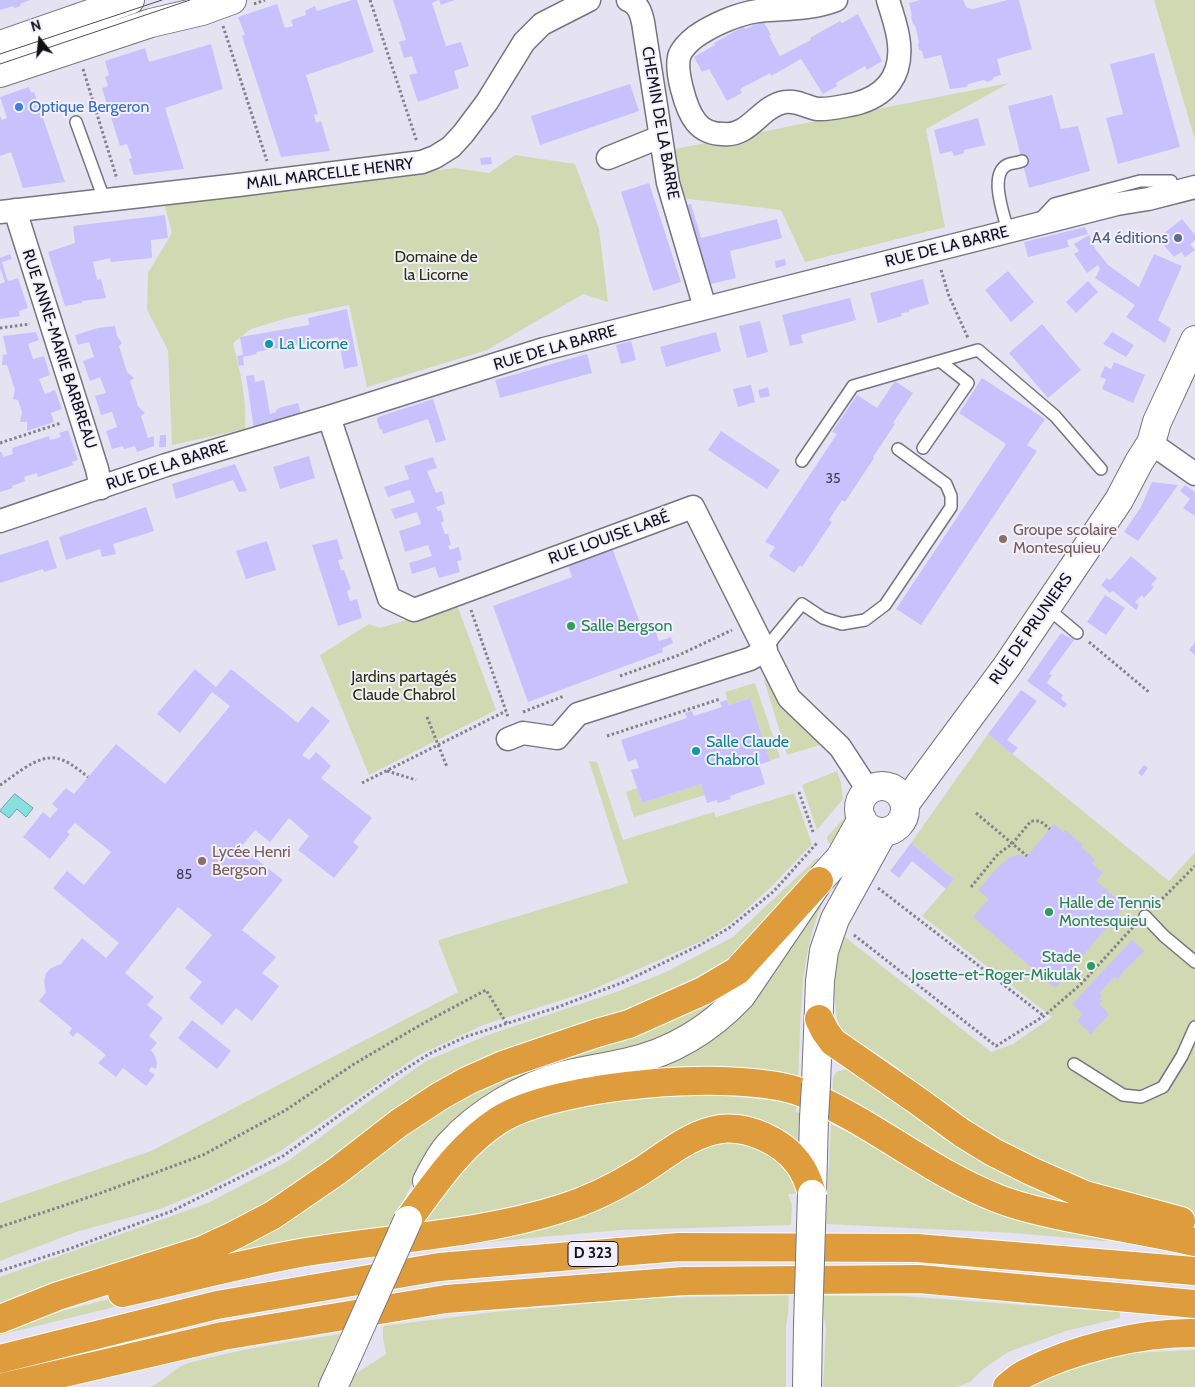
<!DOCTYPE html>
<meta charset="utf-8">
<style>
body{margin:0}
#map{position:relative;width:1195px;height:1387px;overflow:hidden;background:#e5e3f2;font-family:Cabin,sans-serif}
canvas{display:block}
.north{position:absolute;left:15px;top:15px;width:50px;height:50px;-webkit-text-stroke:4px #f2f0ff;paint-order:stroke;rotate:344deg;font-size:14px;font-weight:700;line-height:20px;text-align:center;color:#121116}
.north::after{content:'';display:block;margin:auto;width:18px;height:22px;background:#121116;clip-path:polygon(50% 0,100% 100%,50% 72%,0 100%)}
</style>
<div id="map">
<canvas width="1195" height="1387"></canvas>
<div class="north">N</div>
</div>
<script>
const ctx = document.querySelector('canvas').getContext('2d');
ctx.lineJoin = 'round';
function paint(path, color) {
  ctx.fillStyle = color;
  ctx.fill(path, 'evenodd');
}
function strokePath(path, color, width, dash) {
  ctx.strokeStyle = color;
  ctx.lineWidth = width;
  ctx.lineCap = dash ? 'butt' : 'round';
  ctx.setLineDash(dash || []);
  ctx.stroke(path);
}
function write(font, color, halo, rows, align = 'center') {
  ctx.font = font + ' Cabin,sans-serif';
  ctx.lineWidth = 4;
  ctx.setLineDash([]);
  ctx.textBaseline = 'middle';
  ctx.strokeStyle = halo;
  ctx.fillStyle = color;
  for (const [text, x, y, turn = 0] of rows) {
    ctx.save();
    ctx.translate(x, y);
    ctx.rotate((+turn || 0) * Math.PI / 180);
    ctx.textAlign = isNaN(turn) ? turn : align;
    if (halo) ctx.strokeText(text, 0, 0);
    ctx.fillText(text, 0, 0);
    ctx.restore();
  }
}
paint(new Path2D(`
 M1154 0H1195V140Z
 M1009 83 926 129 945 227 805 262 781 210 681 198 675 149Z
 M515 155 575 164 599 229 608 302 583 294 487 350 367 387 349 305 287 318 251 329 233 343C240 371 247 399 245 429L172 445 168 350 147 310 148 273 172 233 164 203 228 198 283 189 455 168 489 173Z
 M457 605 496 710 369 775 320 655 369 624 380 628Z
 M770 678 827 743 787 755 764 680Z
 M755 683 780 757 770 761 750 698 729 705 725 692Z
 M988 734 1169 881 1195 852V1215L1076 1179 951 1116 897 1067 841 1030 837 1019 833 986V962L845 937 991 1052 1013 1044 1052 1017 922 916 954 879 911 843Z
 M589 761 597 762 623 840 714 812 716 817 794 793 812 844 769 889 732 922 702 941 587 992 483 1025 419 1055 279 1152 208 1189 160 1209 76 1232 0 1261V1203L151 1151 458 992 438 941 442 939 628 883Z
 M837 771 841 783 843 799 817 830 802 785Z
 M701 784 705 795 634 817 626 792 637 788 642 803Z
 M844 818 848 819 837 850 827 841V837Z
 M817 858H822L732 960 690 986 593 1025 199 1241 0 1304V1277L208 1203 288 1161 365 1104 426 1061 488 1035 616 992 666 972 733 937Z
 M837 874C828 892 818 910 813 930 799 974 801 1033 798 1080L625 1071 672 1056Z
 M721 987 728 996 689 1025 439 1142 408 1191 394 1223H391L387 1232 186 1264 450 1097Z
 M847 1069 857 1071 1146 1219 1014 1194 832 1100 833 1078 836 1072Z
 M624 1094 728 1096 797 1103 796 1112 803 1114 802 1145 763 1126 569 1198 421 1230 426 1217 452 1174 525 1115Z
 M831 1124 887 1152 1131 1239 1103 1241 1014 1233 826 1224Z
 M718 1136 776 1152 801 1194H788L792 1205 791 1225 620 1230 509 1240 412 1250 466 1235Z
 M338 1261 208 1284 0 1335V1331L66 1310 157 1287Z
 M789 1295 788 1314 786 1326V1387H346L354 1375 386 1354 383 1338V1326L494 1312 654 1298Z
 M824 1296H901L1120 1312V1318L1066 1331 1008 1352 982 1370 970 1382 957 1387H823L826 1327 824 1318Z
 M340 1334 327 1363H332L321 1387H149C164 1382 174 1367 189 1363 238 1349 290 1342 340 1334Z
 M1195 1350V1387H1031L1047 1377 1129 1353Z`), '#d1d9b3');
const water = new Path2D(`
 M15 794 33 808 26 817 17 809 9 818 0 811Z`);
paint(water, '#88dfdf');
strokePath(water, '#65a1a3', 1);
paint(new Path2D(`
 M0 0H30L20 4 21 6 14 8 13 6 0 10Z
 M352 0H357L374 52 306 75 318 114 314 115 316 123 321 121 330 151 281 157 242 36 245 35 238 17 277 4 285 28 293 26 291 20 306 15 305 11 315 6 317 11Z
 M393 0H438L432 3 446 46 461 42 469 66 454 71 459 88 418 102 409 75 417 73 412 56 404 58 399 42 406 40Z
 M439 0H455L441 5Z
 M920 0H963L967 8 973 9 1008 0H1019L1032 49 997 59 1001 75 994 77 992 80 987 82 984 80 968 84 967 87 950 89 941 55 924 59 922 51 919 50 918 44 919 42 915 25 913 24 911 17 912 15 909 3Z
 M858 14 882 61 867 70 865 66 836 83 837 86 823 94 801 59 771 76 770 73 740 89 742 93 727 101 709 69 702 72 694 57 715 45 714 43 744 26 745 29 750 27 762 19 771 35 769 36 780 56 811 40 810 38 840 21 842 23Z
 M211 44 223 89 165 108 184 169 134 175 129 159 132 158 127 144 120 146 102 88 108 86 105 77 109 75 105 61 145 48 149 62Z
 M1154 53 1180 147 1118 164 1106 118 1123 114 1110 64Z
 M630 84 639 111 540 145 531 116Z
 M29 87 31 93 34 92 65 182 23 188 11 152 0 156V116L2 120 7 118 0 97Z
 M1052 95 1061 129 1078 126 1090 171 1029 188 1008 106Z
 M978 118 985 145 964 150V153L954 156 952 151 940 154 934 130Z
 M491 157 492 164 481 165 480 158Z
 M649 183 681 282 653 291 621 192Z
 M691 204 701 238 777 219 782 238 730 251 736 278 711 284 704 264 699 265 684 206Z
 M165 215 168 238 151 240 152 258 111 262 110 258 93 262 97 280 101 279 106 298 82 301V303L65 306 48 252 75 243 73 226Z
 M1182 219 1195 235V240L1190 244 1195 250 1185 257 1181 252 1174 257 1158 238Z
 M1085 227 1088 234 1067 240 1069 247 1028 257 1024 242Z
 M1089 235 1096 250 1108 265 1139 287 1154 254 1182 266 1158 320 1171 329 1165 343 1126 317 1135 305 1095 278 1100 269 1098 265 1087 273 1074 254 1079 251 1074 244Z
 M10 254 12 259 2 262 7 279 9 281 18 278 28 308 19 311 20 316 0 319V284L5 282 0 268V258Z
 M785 259 786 265 776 268 775 261Z
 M1008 271 1034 302 1011 322 985 290Z
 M923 279 929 304 909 310V312L901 313 902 316 878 323 870 293Z
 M1088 281 1098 292 1076 313 1066 302Z
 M850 298 856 320 801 335 803 343 790 346 782 315Z
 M347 309 358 366 344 369 338 337 256 352 257 354 243 357 244 365 239 366 237 356 243 355 240 337 309 325 308 318Z
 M760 321 768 352 747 358 739 326Z
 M1042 324 1081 370 1048 398 1009 353Z
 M115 326 117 336 122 343 119 346 127 372 134 378 130 381 138 406 145 413 141 416 148 438 154 436V446L137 452 135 446 124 449 123 446 112 449 106 431 117 427 112 412 101 415 95 396 106 393 100 377 90 381 83 361 94 357 89 342 78 345 75 335 98 328Z
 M36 332 39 340 28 344 33 359 44 356 50 375 39 379 45 394 55 390 62 409 51 413 54 422 27 431V422H20L22 412 18 400 13 399 15 390 7 365H2L3 355 7 354 3 336Z
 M716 332 721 351 666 367 660 347Z
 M1112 332 1134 345 1126 357 1103 344Z
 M631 341 636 360 621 364 616 345Z
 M587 354 592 373 500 398 495 380Z
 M1114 362 1145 375 1133 403 1102 389 1106 379 1100 377 1105 366 1111 369Z
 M254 375 255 382 264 380 270 414 276 412V410L279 408 298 403 301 414 254 429 246 376Z
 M982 378 1045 419 1027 445 1037 451 921 625 896 609 1006 444 959 413Z
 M895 381 913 393 893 423 895 424 873 457 874 458 845 502 842 500 829 520 832 522 802 567 800 565 794 573 769 556 775 547 765 542 837 434 832 432 857 395 877 408Z
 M751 385 755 402 738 407 733 389Z
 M768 387 770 396 760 398 758 390Z
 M433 399 446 440 436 443 428 419 383 434 382 429 380 430 377 420 378 417Z
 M68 430 78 460 72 462 73 465 38 477 37 473 24 477 25 481 12 486 13 488 0 492V452H2L3 457 13 454 12 448 49 436 50 440 61 437 59 433Z
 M721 431 780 470 767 489 708 450Z
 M160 435H166V447H159Z
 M309 456 315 478 280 489 273 467Z
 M433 457 437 468 427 471 436 493 442 491 445 504 436 507 438 511 441 510 444 521 441 523 445 534H448L451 545 448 546 450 550 459 547 462 560 457 561 460 572 439 578 435 567 412 574 409 563 432 556 428 545 405 552 399 531 421 524 417 512 395 519 391 509 415 502 410 490 388 497 384 487 409 479 404 466Z
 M235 464 247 491 239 492 233 480 176 499 172 484Z
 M1152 482 1178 485 1138 541 1124 532 1141 507Z
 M1185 485 1195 492V516L1183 508 1190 499 1180 491Z
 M146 507 154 531 113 544 116 554 102 557 100 549 66 560 59 537Z
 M337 539 343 559 338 560 341 570H344L351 589 347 591 350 601 357 599 362 618 338 626 312 545Z
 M48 540 57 568 44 572 43 569 0 583V555Z
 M267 541 276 570 246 579 236 551Z
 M612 548 642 628 653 624 659 641 671 637 673 643 662 648 663 652 528 702 493 606 572 577 568 565Z
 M1131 556 1157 578 1151 585 1154 587 1144 598 1142 595 1135 602 1139 605 1136 610 1113 591 1110 593 1101 585 1107 578 1110 580Z
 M1105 595 1125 608 1106 635 1087 622Z
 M1061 633 1074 640 1049 674 1052 675 1047 683 1063 695 1061 699 1067 704 1064 708 1027 681Z
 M1195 642V655L1189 650Z
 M195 669 216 687 231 669 298 723 312 706 330 721 302 755 309 760 316 752 331 766 321 778 372 818 353 842 359 847 334 878 298 850 309 836 289 818 270 842 255 830 241 847 283 880 242 930 276 957 262 973 279 986 252 1021 236 1008 222 1025 189 998 202 982 185 968 212 935 178 907 125 973 154 997 147 1005 163 1018 149 1036 157 1043 151 1050 155 1056 157 1063 156 1069 151 1067 149 1071 155 1075 146 1086 123 1068 116 1077 98 1063 106 1055 77 1032 73 1037 69 1033 72 1028 39 1001 46 992 44 982 46 973 51 968 61 964 82 938 106 958 119 943 53 888 67 871 84 885 111 852 75 823 67 832 70 834 50 859 23 837 43 812 50 818 58 809 52 804 66 788 74 794 116 744 165 784 230 706 212 692 180 733 157 714Z
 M1021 690 1037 701 1007 740 1018 748 1012 754 988 734Z
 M750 698 770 761 759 765 765 784 730 796 731 799 718 803 717 800 707 803 701 784 642 803 631 770 639 768 636 759 628 762 621 740 687 718 685 713 692 711 694 716 722 707 720 702 727 700 729 705Z
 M1144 765 1148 768 1142 776 1138 773Z
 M1054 824 1063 832 1065 830 1083 845 1081 847 1095 860 1092 863 1103 873 1096 881 1125 906 1055 988 973 917 989 899 978 890 997 868 1010 857 1019 855 1027 856Z
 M911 843 954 879 946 889 912 861 899 878 890 871Z
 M1132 940 1144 951 1122 973 1121 976 1118 979 1114 977 1099 993 1102 996 1099 999 1102 1001 1099 1004 1109 1014 1091 1034 1077 1021 1083 1014 1072 1004Z
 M192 1020 231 1051 217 1069 178 1038Z`), '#c9c1fe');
const lane = new Path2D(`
 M76 122 104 199
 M1038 221 1054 204 1140 181H1171
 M1008 232C1005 217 988 175 1007 165 1011 163 1017 163 1022 161
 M923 448 968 383 940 361
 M802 461 853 386 978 350 1055 416 1101 469
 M1046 607 1077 633
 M766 650 774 638 802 604 823 618 842 624 865 620 885 605 951 507V496L946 484 898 449
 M1145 916 1164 936 1195 962
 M1074 1064 1123 1095 1141 1097 1163 1087 1182 1056 1195 1027`);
const street = new Path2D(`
 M628 0C638 3 641 13 643 22L668 183 705 308
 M836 0C810 10 785 8 758 11 737 14 712 25 695 37 690 41 683 48 680 54 674 69 686 110 696 122 702 130 713 134 723 134 750 137 760 106 785 102 797 100 806 107 817 109 830 110 843 106 855 104 886 96 902 76 899 44 898 29 892 14 888 0
 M608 158 660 137
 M15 210 81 418 97 469 101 488
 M0 212 238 185 422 162 435 157 451 147 463 134 487 102 524 42 542 24 589 0
 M329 417 389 598 414 610 693 507 789 698 840 747 868 790
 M1151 443 1195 474
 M0 521 166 465 329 417 544 349 1117 204 1148 199 1195 187
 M508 739 523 733 557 738 578 714 750 659 766 650`);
const secondary = new Path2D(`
 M0 45 130 0
 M0 73 151 23 202 11 232 0
 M859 809a23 23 0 1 1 46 0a23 23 0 1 1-46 0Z
 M905 804 1007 666 1119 500 1139 462 1151 443 1157 422 1195 340
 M816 1084 820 981 824 951 835 919 883 832
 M427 1181C433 1169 440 1155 449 1145 479 1112 522 1087 565 1075 586 1070 607 1067 628 1062 673 1052 710 1029 741 996L819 881 840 858 862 819
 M812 1194 814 1118
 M333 1387 345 1361
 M807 1387 808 1326`);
const highway = new Path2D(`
 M819 1019 825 1031 833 1042 918 1101 962 1133 993 1152 1031 1171 1085 1195 1181 1221
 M408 1220C435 1184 460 1145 499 1120 555 1084 740 1068 803 1093 872 1121 929 1172 999 1199 1022 1208 1046 1213 1071 1218 1112 1226 1154 1233 1195 1242
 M122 1293C180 1280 237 1265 295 1254 385 1238 476 1236 563 1208 589 1200 615 1187 638 1173 664 1157 690 1133 721 1129 748 1126 782 1141 798 1163 805 1172 809 1183 812 1194
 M0 1319 58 1296 203 1250 235 1235 273 1215 337 1171 399 1123 440 1096 467 1081 503 1065 597 1033 629 1024 703 991 737 971 819 881
 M0 1359 217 1305 439 1267 679 1247 917 1248 1195 1271
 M4 1387 223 1336 446 1299 684 1281 919 1279 1195 1304
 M1007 1387C1013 1382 1019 1376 1026 1373 1073 1349 1142 1332 1195 1333`);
strokePath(lane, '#767481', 14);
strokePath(street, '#767481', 25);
strokePath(secondary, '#767481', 30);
strokePath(highway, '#fff', 30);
strokePath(new Path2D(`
 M370 0 417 142
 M254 4 265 0
 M223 26 267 161
 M83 69 117 179
 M941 270 949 296 968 338
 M0 328 30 324
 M0 443 61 423
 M471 610 508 717
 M1089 642 1150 693
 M620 676 679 655 732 630
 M523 712 564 696
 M427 717 447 767
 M607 736 720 699
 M764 743 777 738
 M387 771 416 780
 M362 783 506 711
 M0 785C8 780 15 774 23 769 52 750 63 757 88 777
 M799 792 813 832
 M976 813 1027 856
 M971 887 998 854 1012 844 1031 821H1040L1050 829
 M878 888 1044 1016
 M1155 906 1195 866
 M854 935 996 1046 1044 1016 1081 984 1134 926
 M0 1227 98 1194 203 1155 286 1110 354 1064 422 1024 486 990 507 1024
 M0 1271 69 1249 172 1211 283 1156 391 1078 429 1054 465 1037 558 1007 624 982 700 945 729 928 774 891 817 843`), '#83818b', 3, [2.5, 2.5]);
strokePath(lane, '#fff', 11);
strokePath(street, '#fff', 22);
strokePath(secondary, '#fff', 28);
strokePath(highway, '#de9c3c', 28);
strokePath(new Path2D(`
 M0 54 162 0
 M0 64 190 0`), '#515058', 1);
const secondaryBridge = new Path2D(`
 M814 1118 816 1084
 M808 1326 812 1194
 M345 1361 408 1220`);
strokePath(secondaryBridge, '#767481', 30, []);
strokePath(secondaryBridge, '#fff', 28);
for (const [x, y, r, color] of [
 [19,107,5,"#3f7fe0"],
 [1178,238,5,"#5c6f8a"],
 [269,344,5,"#0f9aa8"],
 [1003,539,5,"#8d6e63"],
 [571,626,5,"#2e9e5b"],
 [696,751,5,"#0f9aa8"],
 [202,861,5,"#8d6e63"],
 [1049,912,5,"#2e9e5b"],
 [1091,966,5,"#2e9e5b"]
]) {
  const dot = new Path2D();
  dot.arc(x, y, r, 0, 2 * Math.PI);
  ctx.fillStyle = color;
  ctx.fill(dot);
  strokePath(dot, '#f2f0ff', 2);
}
write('14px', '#403d50', null, [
 ["35",833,479],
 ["85",184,875]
]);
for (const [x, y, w] of [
 [593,1254,50]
]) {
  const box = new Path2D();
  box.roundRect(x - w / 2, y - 12.5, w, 25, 4);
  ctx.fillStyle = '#f2f0ff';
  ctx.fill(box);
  strokePath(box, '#121116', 1);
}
write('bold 15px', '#121116', null, [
 ["D 323",593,1254]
]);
write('16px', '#366cbe', '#f2f0ff', [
 ["Optique Bergeron",29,107]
], 'left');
write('16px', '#121116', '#f2f0ff', [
 ["CHEMIN DE LA BARRE",660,123,80],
 ["MAIL MARCELLE HENRY",330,174,-7],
 ["RUE DE LA BARRE",947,247,-14],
 ["RUE DE LA BARRE",555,348,-16],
 ["RUE ANNE-MARIE BARBREAU",59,349,72],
 ["RUE DE LA BARRE",167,466,-18],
 ["RUE LOUISE LABÉ",609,538,-20],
 ["RUE DE PRUNIERS",1031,629,-55]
]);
write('16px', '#4e5e75', '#f2f0ff', [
 ["A4 éditions",1168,238]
], 'right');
write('16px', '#2a3000', '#f2f0ff', [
 ["Domaine de",436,257],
 ["la Licorne",436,275],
 ["Jardins partagés",404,677],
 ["Claude Chabrol",404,695]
]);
write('16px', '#0d838f', '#f2f0ff', [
 ["La Licorne",279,344],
 ["Salle Claude",706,742],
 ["Chabrol",706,760]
], 'left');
write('16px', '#785e54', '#f2f0ff', [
 ["Groupe scolaire",1013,530],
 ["Montesquieu",1013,548],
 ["Lycée Henri",212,852],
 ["Bergson",212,870]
], 'left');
write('16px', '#27864d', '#f2f0ff', [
 ["Salle Bergson",581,626],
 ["Halle de Tennis",1059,903],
 ["Montesquieu",1059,921],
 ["Stade",1081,957,"right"],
 ["Josette-et-Roger-Mikulak",1081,975,"right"]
], 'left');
</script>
